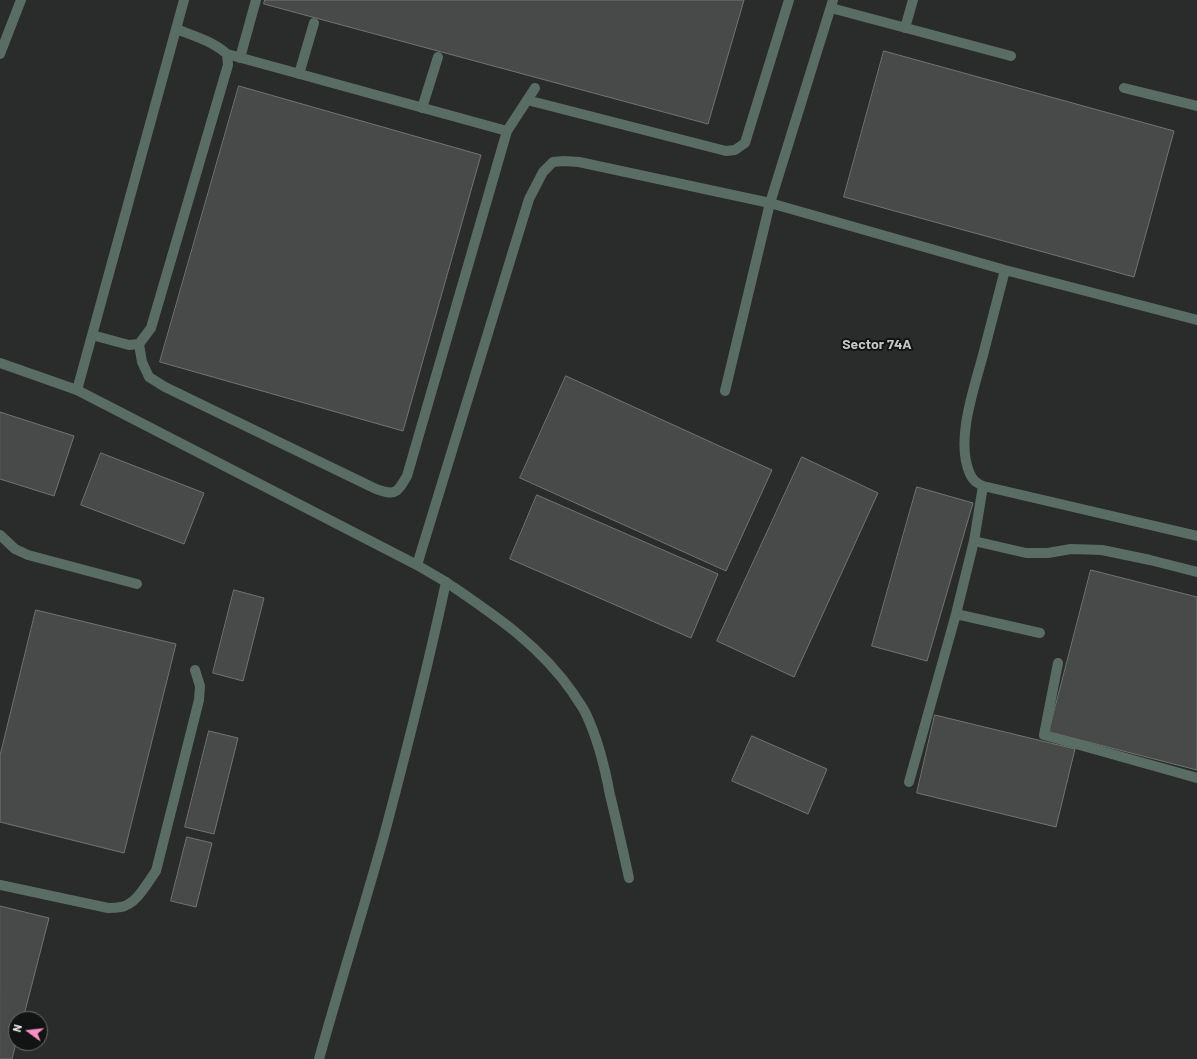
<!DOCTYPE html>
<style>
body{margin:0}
#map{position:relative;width:1197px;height:1059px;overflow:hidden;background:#292c2b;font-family:Barlow,sans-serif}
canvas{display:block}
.north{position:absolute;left:8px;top:1011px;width:40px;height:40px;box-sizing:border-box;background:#121413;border:1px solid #6a6c6b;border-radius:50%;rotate:285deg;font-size:11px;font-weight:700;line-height:16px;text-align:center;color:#eef0ef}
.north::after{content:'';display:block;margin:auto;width:14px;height:18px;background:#fa8fc6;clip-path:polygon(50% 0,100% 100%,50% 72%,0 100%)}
</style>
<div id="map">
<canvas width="1197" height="1059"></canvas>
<div class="north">N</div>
</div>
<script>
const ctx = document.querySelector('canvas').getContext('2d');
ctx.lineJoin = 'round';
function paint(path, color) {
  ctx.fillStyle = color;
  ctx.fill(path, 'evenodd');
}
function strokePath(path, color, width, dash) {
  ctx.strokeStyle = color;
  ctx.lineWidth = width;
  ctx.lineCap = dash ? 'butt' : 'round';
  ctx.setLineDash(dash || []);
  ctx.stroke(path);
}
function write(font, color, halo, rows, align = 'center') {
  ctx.font = font + ' Barlow,sans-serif';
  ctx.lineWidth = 4;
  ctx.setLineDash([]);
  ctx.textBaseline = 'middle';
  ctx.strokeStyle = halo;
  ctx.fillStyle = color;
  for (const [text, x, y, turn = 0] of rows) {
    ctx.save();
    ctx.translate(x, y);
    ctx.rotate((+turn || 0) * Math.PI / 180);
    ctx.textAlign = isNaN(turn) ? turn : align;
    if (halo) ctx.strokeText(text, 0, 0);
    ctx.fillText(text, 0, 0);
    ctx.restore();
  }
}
const building = new Path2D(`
 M265 0H744L708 124 264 4Z
 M884 51 1174 131 1134 277 844 197Z
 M239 86 481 155 403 431 160 362Z
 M566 376 772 470 726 571 520 478Z
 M0 412 74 436 54 496 0 479Z
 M101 453 204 493 184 544 81 505Z
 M802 457 878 493 794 677 717 641Z
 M917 487 973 503 927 661 872 646Z
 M537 495 718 574 691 638 510 559Z
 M1091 570 1197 597V770L1049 732Z
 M234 590 264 598 243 681 213 673Z
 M36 610 176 644 124 853 0 822V756Z
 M935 715 1075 749 1056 827 917 793Z
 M209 731 238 738 214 834 185 827Z
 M752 736 827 769 808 814 732 781Z
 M187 837 212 843 196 907 171 901Z
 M0 906 49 918 23 1019H16V1043L12 1059H0Z`);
paint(building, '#474a49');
strokePath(building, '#707473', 1);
strokePath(new Path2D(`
 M831 8 1011 56
 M905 28 913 0
 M0 54 21 0
 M227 54 507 131
 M240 58 256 0
 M299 74 314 23
 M1124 88 1197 106
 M527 100 726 151 735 150 745 143 789 0
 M422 108 438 57
 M1005 270C998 298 990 327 983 355 974 389 955 441 970 474 973 481 977 483 983 486L1197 536
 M92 335 129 345 139 344 151 328 228 65 227 54C212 41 194 36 176 29
 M139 344 142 362 149 377 165 387 376 489C396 496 397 493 407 476L507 131 535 88
 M77 390 184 0
 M725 391 770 203 833 0
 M0 535 15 549 28 555 137 584
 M974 541 1026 553H1048L1071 549 1102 550 1150 560 1197 572
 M417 565 529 199 543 172 553 162 564 161 579 162 770 203 1005 270 1197 320
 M446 582C494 615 539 644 573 693 577 700 583 707 586 714 598 739 605 768 610 795 617 823 623 851 629 878
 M956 614 1040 633
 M909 782 956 614 974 541 983 486
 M0 885 108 908C112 908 116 908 121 907 137 904 147 883 156 871L199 700 200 686 195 670`), '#5a6d65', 10);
strokePath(new Path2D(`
 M0 363 77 390 417 565 446 582C428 666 407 749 385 832 364 908 340 983 319 1059
 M1058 663 1044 735 1197 778`), '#5a6d65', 10);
write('bold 14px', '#c3c7c5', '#121413', [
 ["Sector 74A",877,344]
]);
</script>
